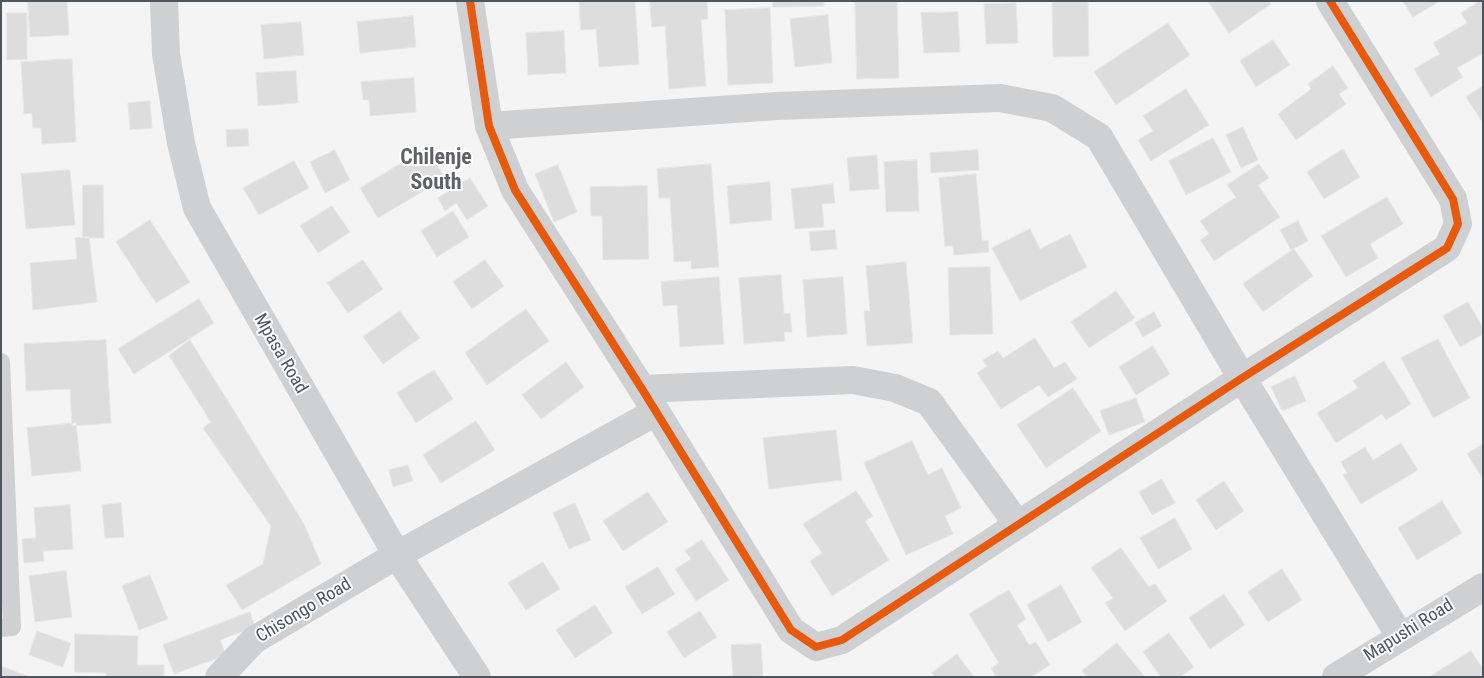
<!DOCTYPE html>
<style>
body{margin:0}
#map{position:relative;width:1484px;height:678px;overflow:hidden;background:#f4f4f4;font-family:"Roboto Condensed",sans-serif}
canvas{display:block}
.frame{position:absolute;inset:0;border:2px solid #4a5661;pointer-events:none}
</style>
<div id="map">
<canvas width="1484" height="678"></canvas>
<div class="frame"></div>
</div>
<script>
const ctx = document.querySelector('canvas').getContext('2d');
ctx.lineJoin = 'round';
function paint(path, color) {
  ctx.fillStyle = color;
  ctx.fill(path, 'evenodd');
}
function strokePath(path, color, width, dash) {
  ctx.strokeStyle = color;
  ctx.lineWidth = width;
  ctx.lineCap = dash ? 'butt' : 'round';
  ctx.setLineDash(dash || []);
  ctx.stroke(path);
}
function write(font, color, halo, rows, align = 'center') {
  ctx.font = font + ' "Roboto Condensed",sans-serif';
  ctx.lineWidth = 4;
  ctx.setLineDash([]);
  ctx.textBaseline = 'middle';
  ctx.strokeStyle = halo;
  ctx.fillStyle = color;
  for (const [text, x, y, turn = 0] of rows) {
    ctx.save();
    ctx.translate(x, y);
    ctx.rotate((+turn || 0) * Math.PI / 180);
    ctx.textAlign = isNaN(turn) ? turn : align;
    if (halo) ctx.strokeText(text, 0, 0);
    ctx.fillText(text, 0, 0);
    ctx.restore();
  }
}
const building = new Path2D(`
 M28 1H67L69 35 30 37Z
 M579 1H635L639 64 599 67 596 29 581 30Z
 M650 1H707L708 19 701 20 706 86 669 89 665 26 652 27Z
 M773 1H824V6L773 7Z
 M855 1H897L899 78 857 79Z
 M1088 1 1089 56 1053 57 1052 2Z
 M1208 1H1269L1271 4 1229 33Z
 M1403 1H1440L1413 17Z
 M1480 1H1483V53L1457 68 1463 77 1431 97 1414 69 1440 54 1433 43 1467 23 1461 13Z
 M1016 3 1018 43 986 44 984 4Z
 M770 8 773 83 728 85 725 10Z
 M958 12 960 52 924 53 921 13Z
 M7 13H27V59L7 60Z
 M828 15 832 63 795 67 790 19Z
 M413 16 416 47 360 53 357 22Z
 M301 22 304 55 264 59 261 25Z
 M1168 23 1190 55 1116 105 1094 72Z
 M564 31 566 73 528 75 526 33Z
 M1273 40 1290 65 1256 87 1240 61Z
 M72 59 76 142 42 144 41 128H33L32 113 24 114 21 62Z
 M1333 66 1348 88 1339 94 1346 104 1296 140 1278 114 1311 89 1308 84Z
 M296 71 298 103 258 106 256 73Z
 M414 78 416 112 370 116 369 100H363L361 82Z
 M1483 86V123L1466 97Z
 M1186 89 1209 125 1151 161 1138 140 1153 131 1143 116Z
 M150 101 152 128 130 130 128 103Z
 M1243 127 1258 160 1241 168 1226 135Z
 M248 129 249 146 227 147 226 130Z
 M1213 138 1231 172 1186 195 1169 161Z
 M427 148 445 178 378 218 360 188Z
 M1343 149 1360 177 1324 199 1307 172Z
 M335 150 350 180 325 193 310 162Z
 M978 150 979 170 931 173 930 153Z
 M877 155 879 189 850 191 847 158Z
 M917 160 919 211 886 212 884 162Z
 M294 161 309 188 259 215 243 188Z
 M711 164 719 267 691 269V261L674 262 670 198H659L657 169Z
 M1259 164 1269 178 1258 185 1280 217 1214 261 1200 240 1209 234 1200 221 1236 197 1227 185Z
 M558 165 577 212 554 222 535 174Z
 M70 170 75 225 26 229 21 174Z
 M976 174 982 241 988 240 989 252 954 255 953 246H945L939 178Z
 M470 178 488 206 467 220 456 203 445 211 438 198Z
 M770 182 772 220 730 224 727 186Z
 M833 184 835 203 822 204 824 227 795 229 791 189Z
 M83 185H103L104 238H83Z
 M647 186 649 259 603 260 602 216H591L590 187Z
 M1387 197 1403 224 1370 244 1378 258 1346 277 1321 236Z
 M332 206 350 232 318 253 300 226Z
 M453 211 469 237 437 257 421 231Z
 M150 220 190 282 156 303 116 242Z
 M1298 221 1308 241 1291 250 1280 230Z
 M1030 229 1040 249 1070 234 1087 267 1020 301 992 248Z
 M835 230 837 249 811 251 809 232Z
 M89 237 97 302 33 310 30 263 77 259 75 238Z
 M1294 249 1313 276 1263 312 1243 284Z
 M363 260 383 289 348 313 327 283Z
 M485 260 504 286 472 309 453 282Z
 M906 262 913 343 867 346 864 311H870L866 266Z
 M990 267 993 334 950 335 948 268Z
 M781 275 784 314 790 313 792 332H784L785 341 744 344 739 278Z
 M719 277 724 344 680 347 677 305 663 306 661 282Z
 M843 277 847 334 807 337 803 280Z
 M1116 291 1135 318 1089 348 1071 322Z
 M199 299 214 323 134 374 118 349Z
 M1468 302 1483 328V334L1460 347 1443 316Z
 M526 309 549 341 487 385 465 353Z
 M400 311 420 338 383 364 363 337Z
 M1154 312 1162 326 1143 337 1135 323Z
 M1035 338 1054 368 1065 362 1077 379 1048 397 1039 385 1001 409 977 373 987 366 983 360 998 351 1003 358Z
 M1438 339 1470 398 1433 418 1401 358Z
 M106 340 111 423 72 426 70 389 26 391 24 344Z
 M190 340 304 524 321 564 242 610 226 585 263 564 271 526 203 428 211 422 169 356Z
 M1153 346 1170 374 1136 395 1119 367Z
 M1384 361 1411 404 1386 420 1382 414 1336 443 1317 413 1358 388 1353 381Z
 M566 362 584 387 541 419 522 395Z
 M434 370 453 399 416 423 397 393Z
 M1295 376 1306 401 1282 411 1271 387Z
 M1073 388 1101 431 1046 468 1017 425Z
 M1136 398 1145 422 1109 435 1100 411Z
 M476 421 495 450 441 483 423 455Z
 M76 423 81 471 32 476 27 428Z
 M836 430 842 480 769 489 763 438Z
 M912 441 928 475 942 468 961 508 945 516 953 534 906 555 864 463Z
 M1401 443 1418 470 1361 504 1343 475 1347 473 1341 462 1365 447 1373 460Z
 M1483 444V479L1467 454Z
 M408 465 413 481 393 487 389 470Z
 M1162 479 1175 503 1152 515 1139 492Z
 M1224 481 1244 511 1216 530 1196 500Z
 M856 491 873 516 865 521 889 560 832 596 810 561 822 553 803 524Z
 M648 492 668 522 623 551 603 521Z
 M1442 501 1462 533 1417 560 1398 528Z
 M121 503 124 537 105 538 102 505Z
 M575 503 591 540 569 549 553 513Z
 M70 505 73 549 43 551 44 561 24 563 22 539 36 538 34 508Z
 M1175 518 1192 549 1158 569 1140 538Z
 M702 540 729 580 696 601 675 569 691 559 685 551Z
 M1121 548 1149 587 1155 584 1167 601 1125 631 1105 603 1113 598 1091 568Z
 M543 562 560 589 526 610 508 583Z
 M658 567 675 594 642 614 625 587Z
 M1282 569 1302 600 1268 622 1248 592Z
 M66 571 72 617 35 622 29 576Z
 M150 575 168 619 139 630 122 586Z
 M1061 585 1082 622 1048 642 1027 605Z
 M1009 590 1026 619 1017 625 1029 645 1036 642 1050 665 1031 677H996L991 668 999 663 969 614Z
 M1224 594 1245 625 1210 649 1189 618Z
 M595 605 613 633 575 658 556 630Z
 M700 611 717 637 684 658 667 632Z
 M250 612 255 627 220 640 226 655 174 674 163 645Z
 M37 631 71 643 63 667 29 655Z
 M1169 633 1194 667 1180 677H1161L1143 652Z
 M75 634 138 636 137 665H164V677H106V673L75 672Z
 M1117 643 1145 677H1087L1082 671Z
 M761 644 763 676 733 677 731 645Z
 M1471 651 1483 669V677H1429Z
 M957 654 974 677H935L932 673Z
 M1 666 30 677H1Z`);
paint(building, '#ddddde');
strokePath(building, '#e5e6e7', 1);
strokePath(new Path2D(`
 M1 362 12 627 1 628`), '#ced0d2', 18);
strokePath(new Path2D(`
 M164 1 166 54 181 143 197 208 397 555 477 677
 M470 1 489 126 515 190 642 389 791 630 816 647 842 640 1242 378 1447 248 1458 224 1453 199 1330 1
 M489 126 777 106 1000 98 1052 108 1099 137 1242 378 1400 636
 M642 389 853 380 895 388 929 402 1018 525
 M219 677 254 640 397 555 656 412
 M1336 677 1483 587`), '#ced0d2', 28);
strokePath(new Path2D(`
 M470 1 489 126 515 190 642 389 791 630 816 647 842 640 1242 378 1447 248 1458 224 1453 199 1330 1`), '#e8590c', 8);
write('18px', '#4a5661', '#fff', [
 ["Mpasa Road",280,354,60],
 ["Chisongo Road",304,611,-31],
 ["Mapushi Road",1409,631,-32]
]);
write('bold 22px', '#5f6368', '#fff', [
 ["Chilenje",436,158],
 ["South",436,183]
]);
</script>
